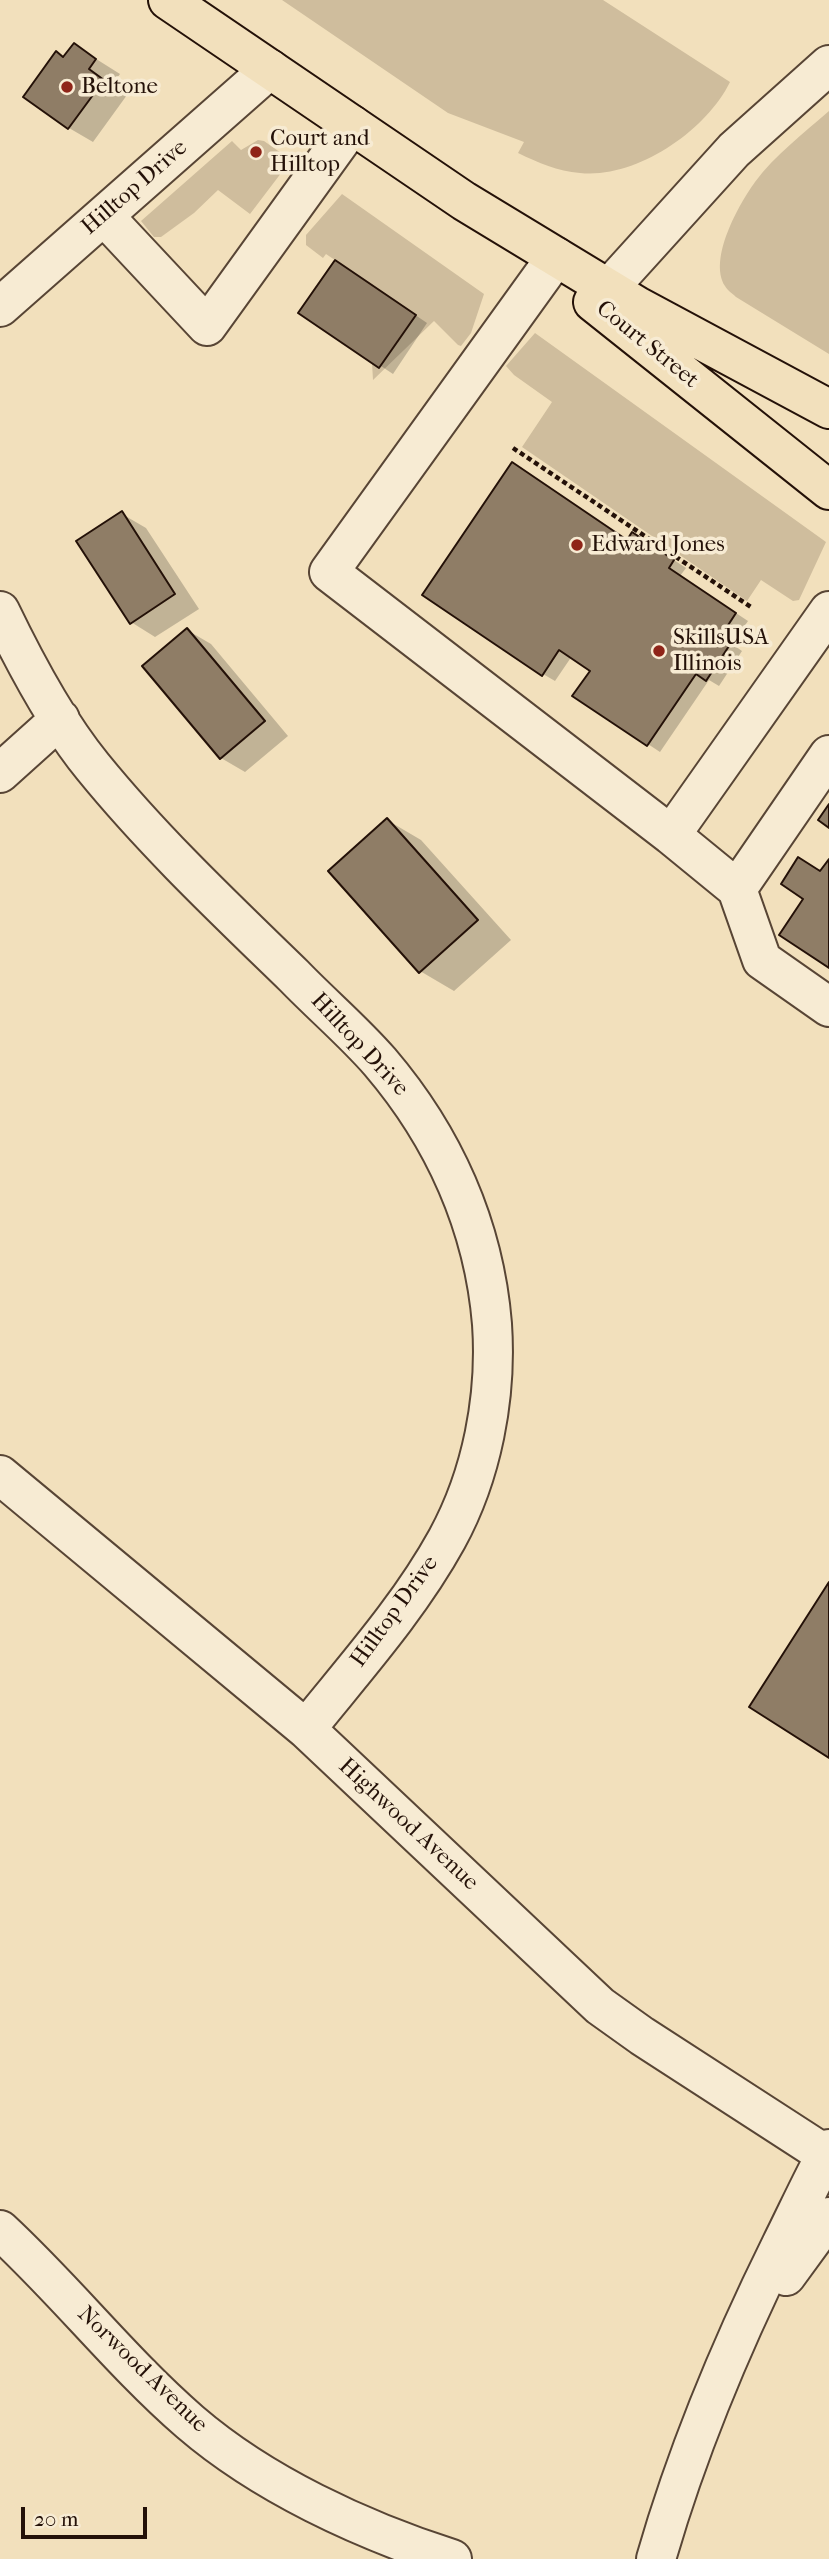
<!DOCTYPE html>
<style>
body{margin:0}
#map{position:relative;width:829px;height:2559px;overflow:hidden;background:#f2e0bc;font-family:"IM FELL French Canon",serif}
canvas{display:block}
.scale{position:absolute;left:21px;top:2507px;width:126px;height:32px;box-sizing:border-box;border:4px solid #241108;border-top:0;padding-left:9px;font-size:21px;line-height:24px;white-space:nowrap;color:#241108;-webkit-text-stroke:5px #f7ebd3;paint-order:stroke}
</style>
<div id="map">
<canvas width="829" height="2559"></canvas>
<div class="scale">20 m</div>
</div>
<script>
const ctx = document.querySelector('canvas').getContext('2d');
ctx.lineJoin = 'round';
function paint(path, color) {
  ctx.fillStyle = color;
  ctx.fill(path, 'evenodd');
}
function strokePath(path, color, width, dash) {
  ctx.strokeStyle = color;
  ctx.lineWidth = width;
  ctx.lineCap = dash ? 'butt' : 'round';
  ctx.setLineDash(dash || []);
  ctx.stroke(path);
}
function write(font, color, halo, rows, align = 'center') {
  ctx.font = font + ' "IM FELL French Canon",serif';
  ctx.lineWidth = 7;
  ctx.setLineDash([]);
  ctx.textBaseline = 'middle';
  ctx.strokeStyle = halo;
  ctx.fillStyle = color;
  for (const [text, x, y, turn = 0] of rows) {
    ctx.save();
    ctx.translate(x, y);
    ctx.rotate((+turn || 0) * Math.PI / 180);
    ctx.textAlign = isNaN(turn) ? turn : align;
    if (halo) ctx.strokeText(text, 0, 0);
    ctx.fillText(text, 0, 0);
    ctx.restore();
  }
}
paint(new Path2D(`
 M282 0H603L730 82C706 131 636 179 580 173 557 171 539 163 518 153L524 142 448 113Z
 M829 111V354L736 297C733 294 727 290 725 286 708 259 739 204 755 182 775 155 804 133 829 111Z
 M258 140 264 141 291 160 250 214 218 190 194 213 161 237H154L141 221 232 141 241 150Z
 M342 194 484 294 471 333 461 346 458 345 434 321 373 380 372 363 380 368 416 315 326 254 323 258 306 245V235Z
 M535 333 826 542 799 600 793 601 761 580 747 601 522 447 552 402 514 375 506 366Z`), '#cfbd9d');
paint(new Path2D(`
 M74 45 120 74 112 85 127 95 93 142 69 128 64 58Z
 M348 269 427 323 393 374 301 313Z
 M122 514 146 528 199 609 155 637 131 622Z
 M628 541H645L686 568 680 576 748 621 732 644 742 651 719 686 709 680 660 752 575 696 592 670 572 656 555 681 543 674Z
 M187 630 211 644 288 736 245 772 221 758Z
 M387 820 421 840 511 940 454 991 420 971Z`), '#0003');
const building = new Path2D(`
 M74 43 96 59 89 69 104 80 68 129 23 97 56 51 63 57Z
 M335 260 416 315 379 368 298 313Z
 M512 462 627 540 632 532 674 560 669 568 736 613 721 636 731 643 706 681 696 674 647 746 572 696 590 671 559 650 542 676 422 595Z
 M122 511 175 594 130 624 76 541Z
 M187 628 265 721 220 759 142 666Z
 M829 804V828L818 820Z
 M387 818 478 920 419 973 328 871Z
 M798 857 820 871 829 859V968L779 935 803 899 781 884Z
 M829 1582V1758L749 1707Z`);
paint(building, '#8f7d66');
strokePath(building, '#241108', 2);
const minor = new Path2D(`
 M104 216 207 326 352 125
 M556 257 329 572 671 835 737 889
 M609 288 734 150 829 65
 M0 307 270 69
 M0 611C25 663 56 722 93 767 154 842 225 909 294 976 322 1005 354 1032 380 1062 444 1137 484 1226 492 1324 497 1397 482 1475 447 1539 409 1608 355 1668 306 1729
 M829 755 737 889 762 960 829 1007
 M0 773 60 719
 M671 835 829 611
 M0 1475 306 1729 600 2006 642 2036 829 2157
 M0 2230C66 2291 122 2363 190 2422 262 2484 361 2530 452 2559
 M786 2276 829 2217
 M656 2559C687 2451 731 2346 781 2245 797 2213 812 2180 829 2149`);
const major = new Path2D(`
 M168 0 464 201 637 306 829 409
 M593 302 829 490`);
strokePath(minor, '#584535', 42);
strokePath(major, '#241108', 42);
strokePath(new Path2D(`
 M513 448 751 607`), '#241108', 4.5, [5, 3.5]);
strokePath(minor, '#f7ebd3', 38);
strokePath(major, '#f2e0bc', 38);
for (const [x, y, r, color] of [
 [67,87,7,"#8f2418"],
 [256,152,7,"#8f2418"],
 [577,545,7,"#8f2418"],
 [659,651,7,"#8f2418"]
]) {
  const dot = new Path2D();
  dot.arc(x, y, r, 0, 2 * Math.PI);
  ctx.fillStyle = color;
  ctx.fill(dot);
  strokePath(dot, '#f7ebd3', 2.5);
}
write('23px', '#241108', '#f7ebd3', [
 ["Beltone",81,87],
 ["Court and",270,139],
 ["Hilltop",270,165],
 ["Edward Jones",591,545],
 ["SkillsUSA",673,638],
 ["Illinois",673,664]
], 'left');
write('23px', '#241108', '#f7ebd3', [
 ["Hilltop Drive",135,188,-41],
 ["Court Street",647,345,39],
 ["Hilltop Drive",359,1045,47],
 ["Hilltop Drive",395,1612,-54],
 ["Highwood Avenue",408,1825,43],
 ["Norwood Avenue",142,2370,44]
]);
</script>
